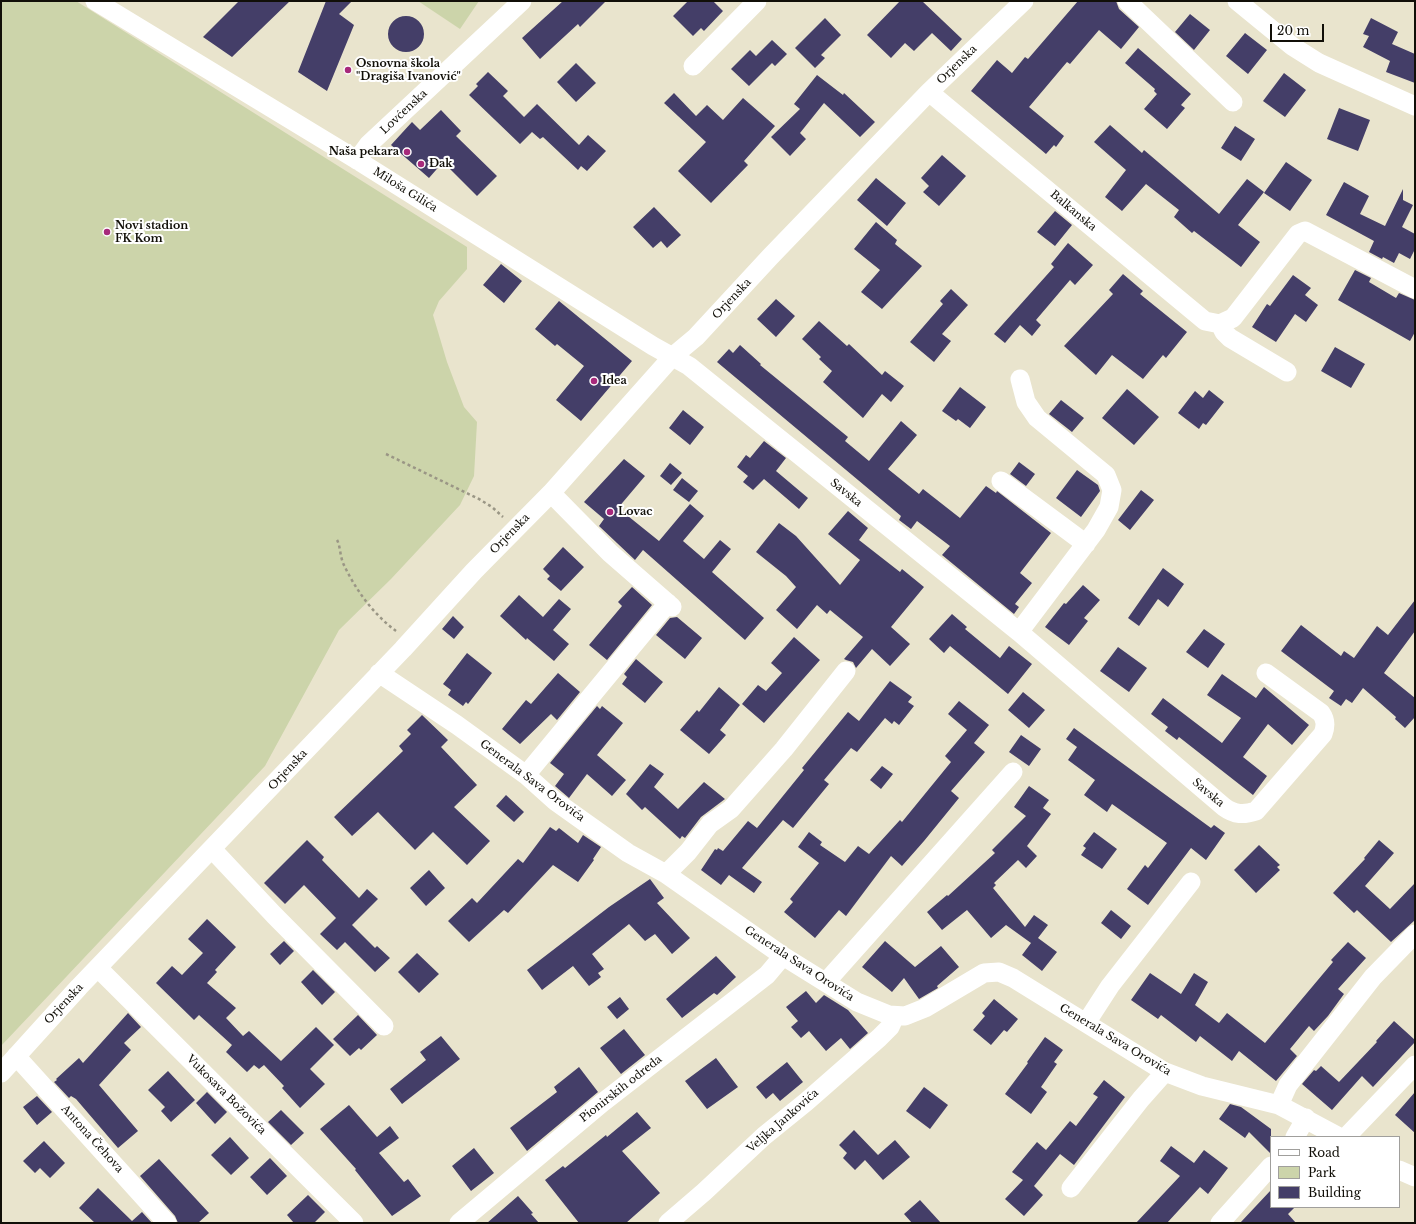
<!DOCTYPE html>
<meta charset="utf-8">
<style>
body{margin:0}
#map{position:relative;width:1416px;height:1224px;overflow:hidden;background:#e9e4cd;font-family:"Libre Baskerville",serif}
canvas{display:block}
.frame{position:absolute;inset:0;border:2px solid #110f08;pointer-events:none}
.legend{position:absolute;left:1270px;top:1136px;width:130px;height:72px;box-sizing:border-box;background:#fff;border:1px solid #a09f9c;margin:0;padding:5px 7px;list-style:none;font-size:12px;color:#110f08}
.legend li{display:flex;align-items:center;gap:8px;height:20px}
.legend b{width:20px;border:1px solid #a09f9c}
.scale{position:absolute;left:1270px;top:24px;width:54px;height:18px;box-sizing:border-box;border:2px solid #110f08;border-top:0;padding-left:5px;font-size:12px;line-height:14px;white-space:nowrap;color:#110f08;-webkit-text-stroke:3px #fff;paint-order:stroke}
</style>
<div id="map">
<canvas width="1416" height="1224"></canvas>
<div class="frame"></div>
<ul class="legend">
<li><b style="height:5px;background:#fff"></b>Road</li>
<li><b style="height:11px;background:#ccd4aa"></b>Park</li>
<li><b style="height:11px;background:#443e68"></b>Building</li>
</ul>
<div class="scale">20 m</div>
</div>
<script>
const ctx = document.querySelector('canvas').getContext('2d');
ctx.lineJoin = 'round';
function paint(path, color) {
  ctx.fillStyle = color;
  ctx.fill(path, 'evenodd');
}
function strokePath(path, color, width, dash) {
  ctx.strokeStyle = color;
  ctx.lineWidth = width;
  ctx.lineCap = dash ? 'butt' : 'round';
  ctx.setLineDash(dash || []);
  ctx.stroke(path);
}
function write(font, color, halo, rows, align = 'center') {
  ctx.font = font + ' "Libre Baskerville",serif';
  ctx.lineWidth = 4;
  ctx.setLineDash([]);
  ctx.textBaseline = 'middle';
  ctx.strokeStyle = halo;
  ctx.fillStyle = color;
  for (const [text, x, y, turn = 0] of rows) {
    ctx.save();
    ctx.translate(x, y);
    ctx.rotate((+turn || 0) * Math.PI / 180);
    ctx.textAlign = isNaN(turn) ? turn : align;
    if (halo) ctx.strokeText(text, 0, 0);
    ctx.fillText(text, 0, 0);
    ctx.restore();
  }
}
paint(new Path2D(`
 M1 1H76L467 247V269L439 301 433 315 447 362 464 407 477 422 474 476 460 505 391 579 339 630 265 766 1 1046Z
 M418 1H479L460 29Z`), '#ccd4aa');
paint(new Path2D(`
 M239 1H290L232 57 203 37Z
 M326 1H352L339 14 354 25 327 91 298 72Z
 M563 1H606L580 27 578 24 540 59 522 38Z
 M688 1H713L723 11 704 31 701 28 693 36 673 16Z
 M900 1H922L962 39 951 51 932 33 914 51 905 43 891 58 867 35Z
 M1078 1H1116L1119 9 1139 27 1121 49 1099 30 1070 64 1067 62 1029 107 1064 136 1056 147 1054 145 1046 154 971 91 997 60 1012 73 1025 57 1028 59Z
 M1190 14 1210 30 1194 50 1175 32Z
 M388 34a18 18 0 1 1 36 0a18 18 0 1 1-36 0Z
 M825 18 841 35 821 55 825 58 815 68 795 48Z
 M1371 18 1398 32 1392 44 1415 54V83L1386 72 1390 61 1363 47 1369 36 1363 34Z
 M1245 33 1267 50 1248 74 1226 56Z
 M772 40 787 54 775 66 772 63 749 86 731 69 750 50 756 56Z
 M1138 48 1191 94 1181 105 1185 108 1167 129 1144 109 1157 94 1154 91 1155 89 1125 63Z
 M576 63 596 83 576 102 557 82Z
 M488 72 508 91 503 96 524 117 537 104 579 145 588 135 606 151 587 171 581 166 578 170 543 137 540 139 532 132 520 144 469 95 478 86 476 84Z
 M1284 73 1306 90 1285 117 1263 101Z
 M817 75 843 95 844 93 875 122 860 137 824 103 800 133 806 139 790 156 771 137 800 109 794 104Z
 M674 93 696 116 707 105 723 120 743 98 775 126 744 161 748 165 711 203 678 171 706 142 664 103Z
 M1339 108 1370 120 1358 151 1327 139Z
 M441 110 461 131 456 136 497 176 477 196 443 162 429 178 391 145 412 122 420 130Z
 M1110 125 1142 153 1144 150 1219 214 1247 179 1264 192 1238 225 1260 242 1241 267 1194 231 1192 233 1174 217 1179 210 1146 184 1122 211 1105 197 1126 170 1094 142Z
 M1235 126 1255 139 1241 161 1221 148Z
 M942 155 966 176 939 206 923 192 929 186 921 178Z
 M1286 162 1312 180 1290 211 1264 193Z
 M876 178 906 203 887 226 857 200Z
 M1344 182 1369 196 1360 214 1385 226 1403 189V200L1413 205 1402 227 1415 234V249L1410 259 1399 253 1394 263 1383 257 1382 259 1369 252 1374 241 1326 215Z
 M654 207 681 235 667 248 661 241 653 248 633 227Z
 M1055 211 1072 225 1055 246 1037 232Z
 M876 222 897 240 895 244 922 266 882 309 861 292 880 270 854 249Z
 M1068 243 1093 265 1075 285 1070 280 1036 320 1041 325 1032 336 1020 325 1005 343 994 334 1054 267 1051 264Z
 M501 264 522 281 504 303 483 285Z
 M1355 270 1371 278 1369 282 1396 298 1399 293 1415 300V332L1410 341 1338 300Z
 M1123 274 1143 291 1140 294 1187 332 1166 358 1163 355 1143 379 1112 355 1096 375 1064 346 1113 294 1109 290Z
 M1293 275 1311 288 1305 295 1318 305 1306 322 1295 314 1276 342 1252 327 1267 304 1270 306Z
 M951 289 968 305 942 334 951 341 934 362 910 342 943 304 940 301Z
 M776 299 795 316 776 337 757 319Z
 M559 301 632 361 581 421 556 400 584 366 557 344 555 346 535 329Z
 M819 321 847 346 849 344 882 375 885 371 904 386 891 402 882 394 863 418 823 382 832 371 819 359 821 357 802 339Z
 M740 345 761 364 760 365 848 437 845 441 869 461 901 421 917 435 888 469 919 494 923 489 960 518 986 486 996 493 997 491 1051 533 1020 573 1032 583 1015 604 1019 607 1014 614 942 555 950 546 917 521 911 529 899 520 901 516 717 362 729 349 733 353Z
 M1335 347 1365 364 1351 388 1321 371Z
 M960 387 986 407 970 428 958 419 956 421 942 411Z
 M1127 389 1159 417 1134 445 1102 418Z
 M1209 390 1224 402 1206 425 1203 423 1199 429 1178 413 1195 391 1203 398Z
 M1061 400 1084 418 1072 432 1049 414Z
 M683 410 704 427 690 445 669 428Z
 M764 441 786 458 776 471 808 498 799 509 764 479 753 490 743 482 748 476 737 467 746 455 750 458Z
 M624 459 645 476 618 508 659 541 690 504 704 516 683 541 704 559 720 540 731 549 712 572 764 618 745 640 643 550 635 560 599 526 604 519 584 502Z
 M1019 462 1035 474 1026 486 1010 474Z
 M670 463 682 473 671 485 660 476Z
 M1077 470 1098 485 1100 491 1081 517 1056 498Z
 M682 478 698 491 689 502 673 490Z
 M1141 490 1154 500 1130 530 1118 520Z
 M848 511 868 528 859 540 900 572 902 569 924 587 891 627 910 644 890 666 872 649 856 668 853 662 846 660 844 659 863 637 830 610 827 614 817 605 797 629 776 610 796 587 786 576 756 552 779 523 796 536 840 585 860 560 828 534Z
 M563 547 584 567 561 591 547 579 550 576 543 569Z
 M1163 568 1184 584 1168 607 1158 599 1139 626 1128 618Z
 M1083 585 1100 600 1084 618 1088 621 1069 645 1045 627 1064 603 1066 604Z
 M632 587 652 605 607 660 589 645 622 606 618 602Z
 M519 595 543 617 559 599 571 609 553 630 569 644 554 661 527 638 526 640 500 616Z
 M1415 600V631L1384 673 1415 698V717L1405 728 1395 719 1396 717 1363 688 1352 703 1346 699 1341 706 1329 698 1334 691 1281 651 1301 625 1341 656 1344 651 1354 658 1377 626 1388 635Z
 M952 614 967 627 965 629 1000 658 1009 646 1032 664 1008 694 950 646 944 653 929 639Z
 M453 616 464 627 454 639 442 629Z
 M677 617 702 638 685 659 656 635 670 618Z
 M1204 629 1225 644 1208 668 1186 652Z
 M794 637 820 660 764 723 742 704 758 685 766 691 782 673 771 663Z
 M1118 647 1147 668 1129 692 1100 671Z
 M467 653 492 673 468 704 466 702 463 706 448 695 451 690 443 684Z
 M636 659 663 682 645 703 622 684 627 677 624 674Z
 M558 673 580 692 557 720 551 714 520 744 502 729 526 700 531 704Z
 M1222 674 1256 698 1264 687 1309 725 1292 745 1268 724 1243 757 1267 776 1253 795 1179 737 1177 740 1165 731 1168 727 1151 714 1163 698 1222 743 1241 718 1207 695Z
 M890 681 912 697 908 702 914 706 899 725 894 721 892 724 885 718 857 752 851 748 824 780 829 784 793 828 783 820 742 868 762 882 754 893 729 875 721 885 701 870 715 849 717 850 718 848 723 851 748 821 757 828 804 770 802 768 848 712 859 721Z
 M719 687 740 705 720 730 726 735 709 754 680 730 697 710 699 712Z
 M1023 692 1045 710 1029 728 1008 710Z
 M959 701 989 725 974 743 985 752 951 791 959 798 924 841 902 866 891 856 846 916 839 910 815 938 784 912 793 902 790 899 819 863 798 847 809 832 822 842 820 845 845 862 858 846 869 854 900 820 902 822 951 762 945 756 967 730 948 714Z
 M597 706 600 709 602 706 623 723 597 755 626 780 612 796 587 774 569 798 555 786 564 774 550 763Z
 M422 715 448 740 441 747 477 785 454 807 490 841 467 865 433 832 415 850 378 812 352 836 334 817 403 751 399 746 411 734 407 730Z
 M1074 728 1211 828 1214 825 1225 833 1206 860 1191 848 1148 905 1127 889 1145 865 1148 868 1167 843 1112 804 1107 812 1084 795 1095 780 1068 760 1077 747 1066 739Z
 M1021 735 1041 749 1029 766 1009 752Z
 M650 764 664 774 654 787 678 809 704 782 725 799 701 817 685 838 682 836 680 839 645 807 642 810 626 794Z
 M882 766 893 774 881 789 870 780Z
 M1029 786 1049 800 1043 808 1051 814 1027 846 1037 856 1026 868 1018 860 994 883 996 885 993 888 1025 927 1034 915 1048 925 1038 938 1057 952 1042 971 1022 955 1031 943 1006 925 991 938 967 910 942 930 927 912 947 895 948 896 995 853 992 850 1026 816 1014 807Z
 M506 795 524 812 514 822 496 806Z
 M550 827 556 831 559 828 578 843 583 835 601 847 593 859 594 860 578 882 553 865 508 913 504 910 469 942 448 921 472 898 477 903 518 859 523 863Z
 M1094 832 1117 849 1102 869 1081 855 1086 848 1083 846Z
 M307 840 324 857 322 860 359 898 367 889 378 899 352 925 375 948 377 946 390 958 375 972 345 942 337 950 320 934 336 918 304 885 285 904 264 883Z
 M1379 840 1394 853 1365 886 1390 909 1415 883V920L1391 942 1357 910 1354 913 1333 893 1365 859 1364 858Z
 M1259 845 1280 865 1277 867 1280 870 1256 893 1234 870Z
 M429 870 445 888 426 906 410 888Z
 M650 879 664 898 657 903 690 938 672 954 655 934 645 941 629 924 592 954 604 969 598 973 601 977 589 986 573 966 542 990 527 970 609 907Z
 M1111 910 1131 926 1121 939 1101 923Z
 M207 919 236 947 215 970 217 972 207 983 236 1008 226 1018 243 1036 249 1031 281 1061 316 1027 334 1045 310 1069 325 1084 300 1108 282 1088 284 1086 264 1065 259 1069 254 1065 247 1072 226 1052 232 1045 199 1015 194 1020 156 983 172 966 182 975 203 953 188 939Z
 M284 941 294 951 280 965 270 954Z
 M885 941 915 967 941 946 959 967 937 986 938 988 919 999 904 978 892 992 862 967Z
 M1348 942 1366 958 1338 989 1344 994 1328 1016 1314 1031 1309 1026 1290 1049 1297 1056 1276 1081 1239 1051 1232 1061 1200 1036 1196 1042 1161 1015 1158 1019 1131 1000 1150 973 1181 994 1194 973 1208 982 1195 1005 1219 1023 1227 1013 1265 1043 1333 962 1331 960Z
 M417 953 439 974 419 993 398 972Z
 M716 956 736 977 717 995 714 993 682 1018 666 999Z
 M313 970 335 992 322 1005 301 982Z
 M806 991 816 1003 824 995 848 1010 868 1033 850 1049 841 1038 826 1051 809 1031 801 1038 791 1027 798 1021 786 1007Z
 M620 997 629 1009 617 1019 607 1007Z
 M994 999 1018 1019 1007 1032 1004 1030 991 1045 973 1030 985 1016 982 1013Z
 M128 1013 141 1027 124 1043 131 1050 99 1085 138 1131 118 1148 76 1099 71 1096 69 1098 54 1082 57 1080 56 1079 79 1058 83 1063Z
 M358 1015 377 1035 361 1050 359 1048 350 1056 333 1039Z
 M1394 1021 1415 1040V1042L1373 1087 1362 1076 1332 1110 1302 1084 1314 1070 1316 1071 1321 1066 1339 1082 1377 1042 1376 1041Z
 M624 1029 645 1055 621 1074 600 1048Z
 M441 1036 460 1059 402 1104 390 1089 426 1060 420 1052Z
 M1045 1037 1063 1050 1054 1062 1057 1064 1041 1087 1047 1092 1031 1114 1005 1094 1028 1063 1027 1062Z
 M716 1058 738 1087 707 1109 685 1081Z
 M787 1062 803 1082 780 1101 773 1093 766 1099 756 1087Z
 M579 1067 598 1092 527 1151 510 1128 557 1092 554 1087Z
 M168 1071 195 1100 171 1122 161 1111 165 1107 148 1090Z
 M1104 1080 1125 1097 1074 1165 1060 1154 1034 1186 1043 1195 1024 1216 1005 1199 1023 1180 1012 1172 1037 1142 1046 1150 1070 1121 1076 1126 1098 1097 1093 1094Z
 M924 1087 948 1105 930 1129 906 1111Z
 M207 1092 227 1112 215 1124 196 1103Z
 M1415 1092V1133L1395 1115Z
 M37 1096 52 1112 37 1125 23 1107Z
 M1230 1104 1241 1107 1271 1129V1154L1249 1132 1245 1138 1219 1119Z
 M349 1105 377 1137 390 1126 399 1138 379 1153 404 1182 408 1179 421 1196 392 1216 355 1170 356 1169 320 1129Z
 M281 1110 304 1133 291 1145 268 1122Z
 M637 1112 651 1128 622 1151 660 1193 626 1223H579L545 1180 563 1166 565 1168 606 1135 607 1137Z
 M854 1130 878 1155 895 1140 910 1157 883 1180 865 1160 855 1170 843 1158 847 1153 839 1145Z
 M230 1137 249 1158 231 1175 211 1155Z
 M44 1141 65 1163 50 1178 40 1168 35 1173 23 1161Z
 M1171 1146 1194 1163 1204 1150 1228 1168 1208 1194 1200 1187 1167 1223H1136L1180 1176 1160 1161Z
 M474 1148 494 1173 471 1191 452 1166Z
 M270 1158 287 1176 267 1195 250 1177Z
 M159 1159 209 1213 198 1223H178L175 1216 140 1176Z
 M98 1188 132 1221 142 1212 152 1223H95L79 1208Z
 M1271 1190V1207H1295L1288 1214 1296 1223H1240Z
 M308 1195 325 1212 314 1223H294L287 1215Z
 M518 1196 533 1213 531 1214 539 1223H487Z
 M920 1200 941 1223H912L904 1214Z`), '#443e68');
strokePath(new Path2D(`
 M386 454 479 499 492 507 503 517
 M337 540C340 545 340 555 343 563 355 589 373 614 396 631`), '#9a9685', 2.5, [3, 3]);
strokePath(new Path2D(`
 M95 1 357 160 653 346 689 366 1019 632 1224 807C1235 815 1244 815 1256 811L1323 734C1326 726 1326 720 1321 713L1266 673
 M1127 1 1233 102
 M1237 1 1292 46 1319 63 1415 106
 M693 66 757 1
 M929 92 1205 321 1220 324 1233 318 1298 234 1305 231 1415 289
 M357 160 368 145 522 1
 M1220 324 1224 332 1230 338 1287 372
 M1001 481 1086 544
 M551 493 610 553 672 607
 M1019 632 1096 530 1109 507 1112 490 1106 475 1037 418 1026 402 1020 379
 M379 673 457 725 526 775 555 801 628 853 666 874 783 956 857 1002 889 1015 905 1016 925 1008 984 973 999 972 1013 978 1165 1072 1202 1086 1279 1105 1339 1137
 M526 775 668 603
 M212 849 274 915 384 1026
 M666 874 688 852 710 824 731 809 784 749 846 671
 M98 968 354 1223
 M826 982 1013 772
 M1086 1023 1110 986 1191 882
 M16 1056 167 1223
 M1 1073 79 987 403 649 474 571 551 493 672 357 696 337 770 257 929 92 1024 1
 M1279 1105 1288 1085 1373 977 1415 934
 M1295 1137 1306 1118
 M1346 1137 1415 1065
 M1399 1170 1415 1177
 M1071 1188 1141 1099 1165 1072
 M459 1223 602 1103 767 975 783 956
 M668 1223 704 1192 764 1136 806 1102 879 1038 890 1027 895 1016
 M1220 1223 1271 1166`), '#fff', 19);
for (const [x, y, r, color] of [
 [348,70,4,"#a7297b"],
 [407,152,4,"#a7297b"],
 [421,164,4,"#a7297b"],
 [107,232,4,"#a7297b"],
 [594,381,4,"#a7297b"],
 [610,512,4,"#a7297b"]
]) {
  const dot = new Path2D();
  dot.arc(x, y, r, 0, 2 * Math.PI);
  ctx.fillStyle = color;
  ctx.fill(dot);
  strokePath(dot, '#fff', 1.5);
}
write('bold 11px', '#110f08', '#fff', [
 ["Osnovna škola",356,64],
 ["\"Dragiša Ivanović\"",356,77],
 ["Naša pekara",399,152,"right"],
 ["Đak",429,164],
 ["Novi stadion",115,226],
 ["FK Kom",115,239],
 ["Idea",602,381],
 ["Lovac",618,512]
], 'left');
write('11px', '#110f08', '#fff', [
 ["Orjenska",957,65,-44],
 ["Lovćenska",404,112,-43],
 ["Miloša Gilića",405,190,32],
 ["Balkanska",1073,211,40],
 ["Orjenska",732,299,-47],
 ["Savska",846,493,39],
 ["Orjenska",510,534,-46],
 ["Orjenska",288,770,-47],
 ["Generala Sava Orovića",532,781,37],
 ["Savska",1208,793,40],
 ["Generala Sava Orovića",799,964,33],
 ["Orjenska",64,1004,-47],
 ["Generala Sava Orovića",1115,1040,31],
 ["Pionirskih odreda",621,1089,-38],
 ["Vukosava Božovića",226,1095,45],
 ["Veljka Jankovića",783,1121,-41],
 ["Antona Čehova",92,1139,48]
]);
</script>
